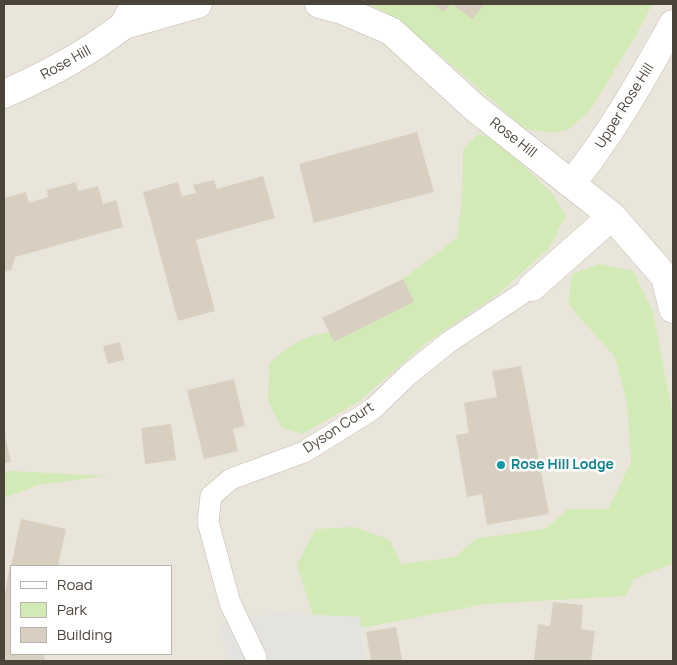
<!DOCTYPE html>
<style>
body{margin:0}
#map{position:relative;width:677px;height:665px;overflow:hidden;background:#f6f3ec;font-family:Manrope,sans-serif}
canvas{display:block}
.frame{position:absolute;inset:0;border:5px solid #4b4439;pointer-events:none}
.legend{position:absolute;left:10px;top:565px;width:162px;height:90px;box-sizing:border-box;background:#fff;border:1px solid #b7b4b0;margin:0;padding:6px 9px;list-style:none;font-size:15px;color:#4b4439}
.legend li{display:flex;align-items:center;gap:10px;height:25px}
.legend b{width:25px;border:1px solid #b7b4b0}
</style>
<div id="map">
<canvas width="677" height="665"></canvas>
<div class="frame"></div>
<ul class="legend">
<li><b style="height:6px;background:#fff"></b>Road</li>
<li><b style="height:14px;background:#d2eab5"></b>Park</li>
<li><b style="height:14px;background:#d8cfc1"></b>Building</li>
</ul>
</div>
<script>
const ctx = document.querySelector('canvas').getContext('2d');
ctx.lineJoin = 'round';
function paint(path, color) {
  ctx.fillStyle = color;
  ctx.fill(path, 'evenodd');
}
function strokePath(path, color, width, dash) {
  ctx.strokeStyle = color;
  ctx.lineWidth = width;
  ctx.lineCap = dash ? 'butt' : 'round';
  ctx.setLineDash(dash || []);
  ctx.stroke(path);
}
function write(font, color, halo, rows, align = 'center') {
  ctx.font = font + ' Manrope,sans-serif';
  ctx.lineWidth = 5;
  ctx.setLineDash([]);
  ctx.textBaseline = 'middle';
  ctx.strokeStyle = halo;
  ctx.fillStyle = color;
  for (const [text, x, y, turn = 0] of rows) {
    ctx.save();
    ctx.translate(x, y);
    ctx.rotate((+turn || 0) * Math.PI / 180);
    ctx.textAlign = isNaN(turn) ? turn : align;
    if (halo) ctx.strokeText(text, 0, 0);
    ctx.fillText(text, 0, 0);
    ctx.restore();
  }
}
paint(new Path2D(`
 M4 4H673V661H4ZM11 566H171V654H11Z`), '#eae5da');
paint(new Path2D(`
 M365 4H652L640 28 591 109 569 129 553 133 525 129 437 52 384 11Z
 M478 134 495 139 551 192 566 216 549 248 497 295 426 343 358 402 302 434 282 428 268 401 269 363C287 348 305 334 330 333L334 342 414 302 403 279 457 238 462 197 463 150Z
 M600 264 633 271 653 312 673 417V563L634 579 625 596 486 604 361 628 360 617 313 615 297 565 315 529 355 527 390 540 401 564 456 557 475 539 545 529 568 509H608L631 462 627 403 615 357 568 304 572 274Z
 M12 471 105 476 38 485 4 498V472Z`), '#d2eab5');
paint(new Path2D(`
 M275 613 360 617 365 661H228L219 623Z`), '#e5e3e0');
paint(new Path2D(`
 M434 4H450L444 12Z
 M452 4H485L472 19Z
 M417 132 434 192 314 223 299 164Z
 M263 176 275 218 196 240 215 311 178 321 143 192 178 182 182 196 196 193 193 185 214 180 217 189Z
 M76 182 78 191 98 186 103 204 116 200 123 227 15 257 11 270 4 272V198L26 192 29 203 48 197 47 190Z
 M403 279 414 302 334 342 322 318Z
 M120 342 124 360 108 364 103 346Z
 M521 366 549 514 487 525 482 494 467 497 456 435 469 433 464 403 497 397 492 371Z
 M234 379 245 426 233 429 238 451 204 459 187 390Z
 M171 424 176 460 145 464 141 428Z
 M4 436H5L11 462 4 463Z
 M21 519 66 529 58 566H11Z
 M10 567 11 654H44L45 661H4V598Z
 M553 602 583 605 581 629 595 631 591 661H534L538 624 550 626Z
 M396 627 402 660 371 661 366 632Z`), '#d8cfc1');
const lane = new Path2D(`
 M256 657 230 603 208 522 211 496 231 479 304 452 373 409 408 375 449 342 532 287`);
const street = new Path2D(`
 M134 4 124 25 198 4
 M319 4 342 10 391 31 475 108 612 216 665 277 673 309
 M4 94C49 74 85 55 124 25
 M571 184C611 135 642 79 673 24
 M532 287 612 216`);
strokePath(lane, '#c2bbae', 22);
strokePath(street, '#c2bbae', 29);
strokePath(lane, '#fff', 21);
strokePath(street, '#fff', 28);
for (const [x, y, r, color] of [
 [501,465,5,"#0f9aa8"]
]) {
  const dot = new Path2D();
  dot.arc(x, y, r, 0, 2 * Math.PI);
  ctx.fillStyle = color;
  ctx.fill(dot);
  strokePath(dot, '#fff', 2);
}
write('14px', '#4b4439', '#fff', [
 ["Rose Hill",66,63,-29],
 ["Upper Rose Hill",625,106,-58],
 ["Rose Hill",513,138,38],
 ["Dyson Court",339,428,-33]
]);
write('bold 14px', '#0d838f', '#fff', [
 ["Rose Hill Lodge",511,465]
], 'left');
</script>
